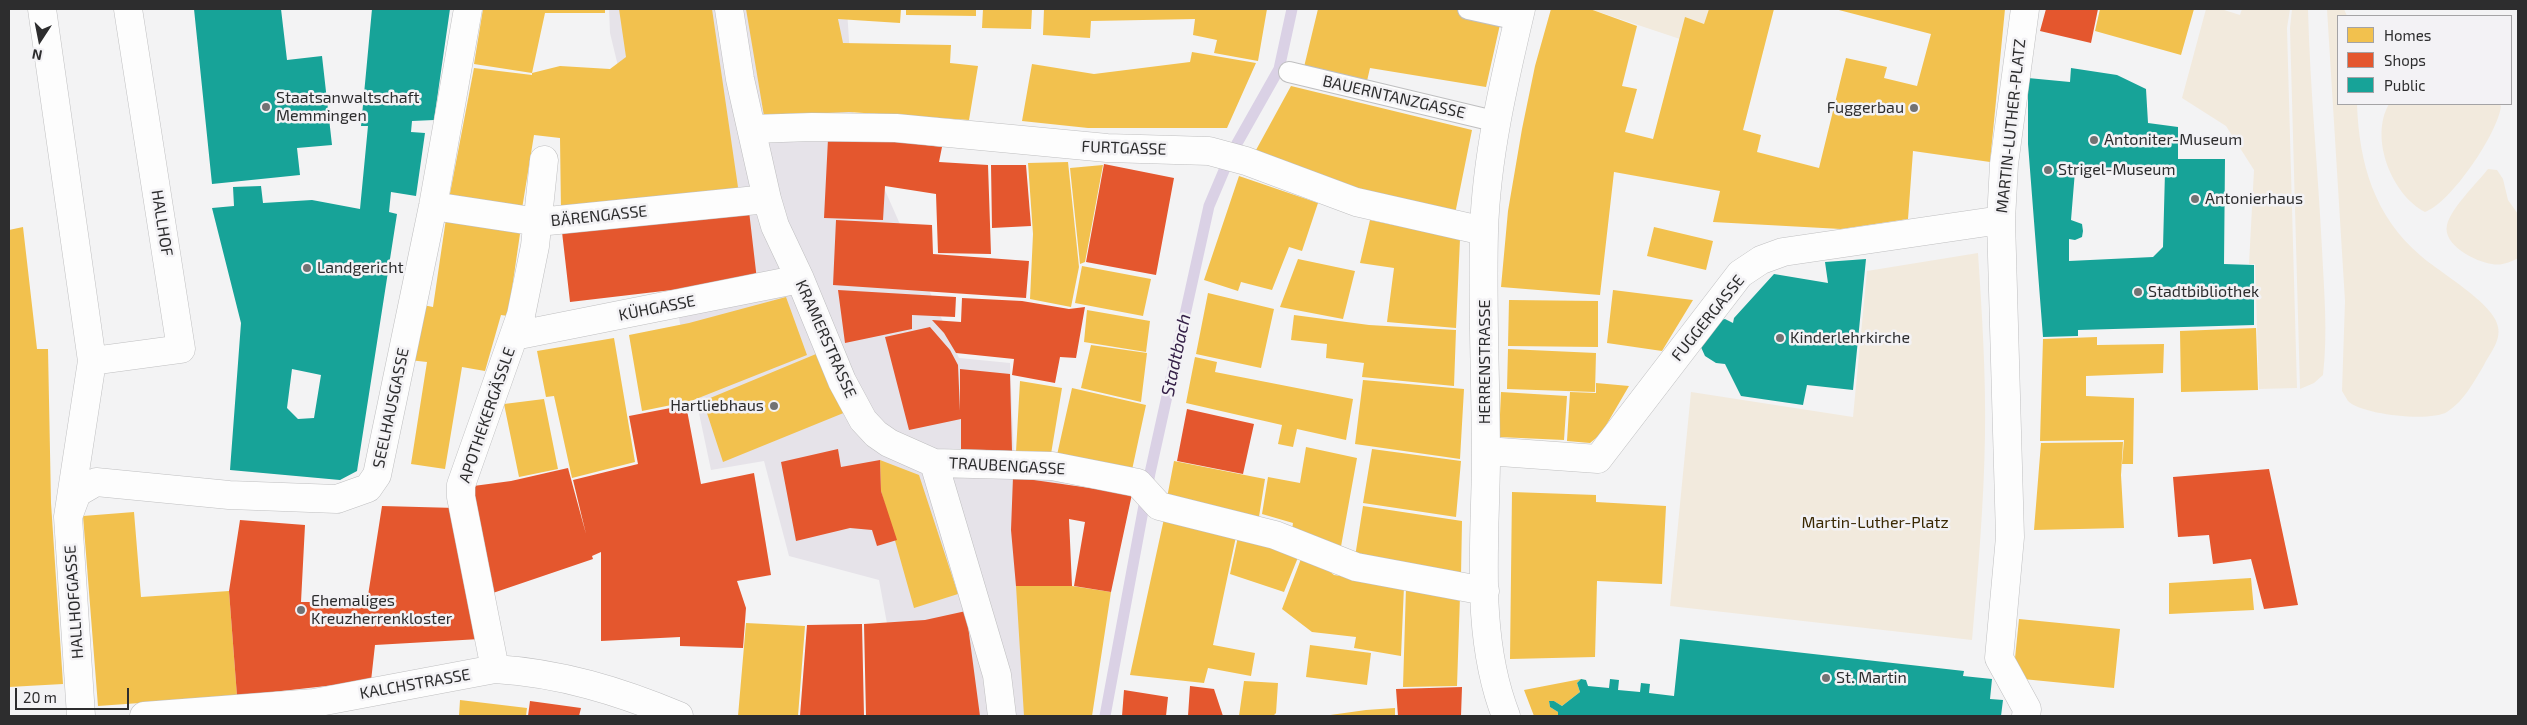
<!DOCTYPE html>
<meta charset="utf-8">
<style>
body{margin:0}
#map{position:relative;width:2527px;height:725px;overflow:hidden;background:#f3f3f4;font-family:"Exo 2",sans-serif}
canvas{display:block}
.frame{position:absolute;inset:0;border:10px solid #2d2d2e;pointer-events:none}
.legend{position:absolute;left:2337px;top:15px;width:175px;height:90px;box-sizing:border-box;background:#f3f2f5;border:1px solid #a4a3a5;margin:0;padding:6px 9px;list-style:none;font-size:15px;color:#2d2d2e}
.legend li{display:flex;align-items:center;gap:10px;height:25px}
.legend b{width:25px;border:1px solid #a4a3a5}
.north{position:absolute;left:15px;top:15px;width:50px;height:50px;-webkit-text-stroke:4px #f3f2f5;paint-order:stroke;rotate:191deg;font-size:14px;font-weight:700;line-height:20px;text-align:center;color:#2d2d2e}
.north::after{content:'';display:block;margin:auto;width:18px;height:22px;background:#2d2d2e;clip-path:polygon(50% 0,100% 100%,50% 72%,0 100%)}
.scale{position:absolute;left:15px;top:688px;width:114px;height:22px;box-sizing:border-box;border:2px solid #2d2d2e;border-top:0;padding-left:6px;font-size:15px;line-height:18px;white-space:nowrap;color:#2d2d2e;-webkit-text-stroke:4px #f3f2f5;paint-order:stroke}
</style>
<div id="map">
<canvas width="2527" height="725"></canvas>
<div class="frame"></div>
<ul class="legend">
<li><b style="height:14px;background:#f2c14e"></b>Homes</li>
<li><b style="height:14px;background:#e4572e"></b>Shops</li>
<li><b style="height:14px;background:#17a398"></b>Public</li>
</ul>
<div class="north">N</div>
<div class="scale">20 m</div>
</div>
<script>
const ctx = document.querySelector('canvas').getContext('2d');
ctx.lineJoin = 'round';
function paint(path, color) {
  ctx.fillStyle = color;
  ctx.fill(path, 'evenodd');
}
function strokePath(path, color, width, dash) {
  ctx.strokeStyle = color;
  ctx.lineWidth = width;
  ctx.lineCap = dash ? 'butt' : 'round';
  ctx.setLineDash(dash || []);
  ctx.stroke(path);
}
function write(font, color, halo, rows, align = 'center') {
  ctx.font = font + ' "Exo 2",sans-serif';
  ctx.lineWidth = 5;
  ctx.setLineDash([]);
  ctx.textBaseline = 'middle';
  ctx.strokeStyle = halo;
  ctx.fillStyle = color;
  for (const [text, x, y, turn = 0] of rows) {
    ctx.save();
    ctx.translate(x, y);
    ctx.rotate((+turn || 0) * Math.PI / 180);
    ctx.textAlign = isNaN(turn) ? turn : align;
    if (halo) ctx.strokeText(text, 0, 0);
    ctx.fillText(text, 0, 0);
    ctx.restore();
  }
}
paint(new Path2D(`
 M609 9H847L854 120 959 358 1010 363 1014 456 1064 477 1076 716H904L879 580 789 556 764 461 711 470 678 314 610 33Z`), '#e6e3e9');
paint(new Path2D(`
 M1590 9H1709L1704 24 1680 39Z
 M2206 9H2221L2240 15 2242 9H2290L2287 28 2297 388 2259 389 2255 264H2249L2254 170 2226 126 2182 98Z
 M2292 9H2308C2310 89 2318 169 2322 249 2324 291 2328 333 2323 375L2314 383 2300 389 2290 28Z
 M2327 9H2344L2347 16H2338V104H2357C2359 163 2374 216 2421 256 2439 272 2495 304 2498 327 2501 341 2490 353 2484 365 2473 383 2465 400 2447 412 2430 422 2362 415 2348 401 2346 398 2344 394 2342 391L2345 301Z
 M2389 104H2499L2501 106C2498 133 2451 203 2425 212 2392 195 2369 138 2389 104Z
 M2488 169 2497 170 2503 179 2508 200 2518 214V258C2511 262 2501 266 2492 264 2476 262 2442 245 2447 225 2451 208 2477 183 2488 169Z
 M1978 253C1982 314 1986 374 1985 435 1984 503 1978 572 1972 640L1670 606 1691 392 1853 417 1867 271Z`), '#f2eadd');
paint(new Path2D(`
 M483 9H605V13H545L532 73 560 66 610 69 626 57 619 9H712L739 194 561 212 560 138 534 135 521 215 448 204 474 68 532 75V73L474 64Z
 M746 9H901L900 23 838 19 843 43 951 45 950 63 978 66 969 120 849 112 764 116Z
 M906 9H976V16L906 15Z
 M983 9H1032L1031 29 982 28Z
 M1044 9H1267L1258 61 1214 53 1217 40 1193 35 1195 19 1091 21 1090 38 1043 35Z
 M1318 9H1453L1501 20 1486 87 1370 68 1367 81 1304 67Z
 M1551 9H1590L1637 26 1622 86 1637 89 1625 132 1653 139 1685 17 1704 24 1709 9H1774L1743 130 1761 135 1757 152 1819 168 1846 58 1887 67 1884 78 1917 86 1931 34 1835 9H2005L1990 162 1913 151 1908 219 1841 229 1713 222 1720 191 1614 172 1600 295 1501 287 1508 211 1522 129 1535 66Z
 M2100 9H2194L2181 55 2095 31Z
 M1192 52 1256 63 1227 128H1088L1022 121 1032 64 1094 74 1190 62Z
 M1291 86 1472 130 1455 214 1346 186 1256 150Z
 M1068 162 1079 267 1071 307 1030 299 1033 234 1028 163Z
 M1103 165 1085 262 1080 264 1070 168Z
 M1239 176 1318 203 1302 251 1289 247 1272 290 1241 282 1238 291 1204 280Z
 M447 212 521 227 508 316 501 315 485 371 462 367 445 469 411 464 427 362 409 360 418 304 433 307Z
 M1370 220 1460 239 1456 328 1387 322 1394 268 1360 263Z
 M23 227 37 349H48L51 503 63 684 9 687V230Z
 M1654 227 1713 241 1706 270 1647 256Z
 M1298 259 1355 271 1343 319 1280 307Z
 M1082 266 1151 279 1143 316 1075 303Z
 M1613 290 1693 300 1662 351 1607 343Z
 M1208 293 1274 309 1261 368 1196 354Z
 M786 297 807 355 691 401 642 411 629 335 689 323Z
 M1509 300 1598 301V347L1508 346Z
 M1087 310 1150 321 1146 352 1084 342Z
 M1294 315 1369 325 1456 330 1454 386 1362 377 1364 363 1326 358 1327 344 1291 340Z
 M2256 328 2258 390 2181 392 2180 331Z
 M2097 337V345L2164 344 2163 373 2086 376V396L2134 398 2133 464H2122L2124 440 2040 441 2043 339Z
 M614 338 635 462 572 478 554 396 546 397 537 351Z
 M1091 345 1147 353 1141 402 1081 388Z
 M1508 349 1596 353 1595 392 1507 389Z
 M816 354 846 412 723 462 703 401Z
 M1195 357 1217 362 1215 372 1353 399 1346 440 1297 429 1293 447 1278 444 1282 425 1186 403Z
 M1363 380 1464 389 1460 459 1355 444Z
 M1020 381 1062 388 1051 454 1016 452Z
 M1596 383 1629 386 1601 434 1590 443 1567 441 1570 392 1596 393Z
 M1072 388 1146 405 1132 470 1057 455Z
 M1501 392 1567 396 1564 440 1499 437Z
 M544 399 558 469 519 477 504 404Z
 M2123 442 2121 475 2124 528 2034 530 2041 443Z
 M1306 447 1357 458 1340 552 1291 537 1293 523 1262 514 1268 477 1300 483Z
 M1372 449 1461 461 1456 517 1363 503Z
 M880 460 919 475 958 594 914 608 881 491Z
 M1174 461 1265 479 1258 523 1166 503Z
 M1512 492 1596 495V502L1666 506 1662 584 1597 581 1595 657 1510 659Z
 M1363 506 1462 521 1461 576 1355 557Z
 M134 512 141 597 229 591 237 696 98 706 83 516Z
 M1165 514 1237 532 1213 645 1255 653 1251 676 1208 668 1204 683 1130 675Z
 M1239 532 1301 550 1284 592 1230 574Z
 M1304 551 1334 575 1404 586 1401 656 1354 648 1356 637 1312 632 1282 609Z
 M2251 578 2254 610 2169 614V583Z
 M1016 586H1072L1111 592 1092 716H1024Z
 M1406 587 1460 596 1457 686 1403 687Z
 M2019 619 2120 629 2114 688 2013 678Z
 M746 623 805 626 798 716H738Z
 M1310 645 1371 653 1367 685 1306 677Z
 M1581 679 1577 683 1580 692 1562 706 1554 701H1549L1550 707 1558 712V716H1534L1524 690Z
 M1244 681 1278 683 1276 713 1273 716H1239Z
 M460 700 527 708 526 716H459Z
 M1395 708V716H1323L1366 710Z`), '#f2c14e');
paint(new Path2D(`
 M2046 9H2098L2091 43 2040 31Z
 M828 139 892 141 942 147 939 162 988 165 991 254 938 253 936 194 885 186 883 220 824 218Z
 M1104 164 1174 178 1156 275 1086 262Z
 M991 165H1026L1031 226 992 228Z
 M749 211 757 280 570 302 562 232Z
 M836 220 932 225 933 254 1029 261 1026 298 833 285Z
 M838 290 956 297 955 317 912 315V329L845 343Z
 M962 298 1022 301 1069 309 1085 307 1076 358 1060 357 1055 383 1012 375 1014 359 956 353 944 333 932 320 961 322Z
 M930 327 950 350 958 365 960 411V369L1010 374 1012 451 961 449V419L909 430 885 337Z
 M686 405 701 484 754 473 771 575 737 581 746 608 743 648 680 646V637L601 641V552L592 556 593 559 487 595 466 487 511 481 568 468 586 534 573 480 638 464 629 416Z
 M1187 409 1254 424 1243 474 1177 461Z
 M838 449 841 467 880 460 881 491 897 540 877 546 872 530 850 528 796 541 781 462Z
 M2269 469 2298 605 2264 609 2251 559 2213 564 2209 535 2178 537 2173 477Z
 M1013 477 1132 494 1111 592 1074 586 1085 522 1069 519 1072 586H1016L1011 530Z
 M382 506 456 508 480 639 375 645 371 681 237 696 229 591 240 520 305 525 301 602H367Z
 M966 611 980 716H866L864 624 925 620Z
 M862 624 864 716H800L807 625Z
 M1190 686 1214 689 1223 716H1188Z
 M1462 687 1461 716H1398L1396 689Z
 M1124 690 1168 697 1166 716H1122Z
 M530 701 581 708 579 716H528Z`), '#e4572e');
paint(new Path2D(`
 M194 9H281L287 60 322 56 332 145 297 148 300 175 212 184Z
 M372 9H450L434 120 412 121 411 132 425 133 416 196 391 192 389 212 397 214 357 471 340 480 230 470 241 323 212 208 234 206 233 187 261 186 263 203 312 200 360 209 368 126H361ZM292 369 321 375 314 418 298 419 287 408Z
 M2071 68 2117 75 2146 89 2148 123 2178 127V159H2225L2224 264 2254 265V325L2078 330V336L2043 337 2028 144V78L2070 82ZM2080 169 2165 172 2163 247 2153 257 2069 261V239L2075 240 2082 237 2083 231 2082 224 2071 220 2075 171Z
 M1866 259 1853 390 1807 385 1803 405 1741 396 1725 364 1716 363 1705 356 1700 345 1712 322 1725 319 1733 323 1734 318 1774 274 1828 283 1825 262Z
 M1680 639 1964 671 1963 676 1992 679 1990 699 2003 700 2001 716H1558V712L1550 707 1549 701H1554L1562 706 1580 692 1577 683 1581 679 1586 680 1588 686 1609 688 1610 679 1619 680 1618 690 1640 692 1641 683 1650 684 1649 693 1674 696Z`), '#17a398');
strokePath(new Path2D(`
 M1105 716 1150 473 1209 206 1231 154 1279 69 1292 9`), '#dad1e5', 11);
const lane = new Path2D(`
 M1468 9 1518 20
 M1289 72 1498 122`);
const street = new Path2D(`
 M42 9 92 361 181 349 128 9
 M729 9 740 79 767 199 775 226 800 279 842 381 863 420 876 434 889 443 934 463 997 675 1002 716
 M2025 9 2004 164 2001 220 2010 537 1999 658 2027 709 2026 716
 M752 129 812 127 896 128 1107 148 1209 151 1246 161 1356 202 1484 231
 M433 206 538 222 767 199
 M514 336 800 279
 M1486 451 1598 459 1740 274 1761 260 1783 252 2001 220
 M934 463 1052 466 1138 483 1159 506 1275 535 1356 567 1485 591
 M68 517 77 493 96 482 229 495 337 499 368 488 377 475 433 206 468 9
 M495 669 461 497V485L521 315 535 246 544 160
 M81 716 68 517 92 361
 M144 716 314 703 495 669C560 673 619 691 679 716
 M1506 716C1475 637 1485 546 1486 462 1486 386 1482 309 1484 232 1486 158 1504 81 1521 9`);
strokePath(lane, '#bfbfc0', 22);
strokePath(street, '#bfbfc0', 29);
strokePath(lane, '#fdfdfd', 20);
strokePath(street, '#fdfdfd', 28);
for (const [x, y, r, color] of [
 [266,107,5,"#727273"],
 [1914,108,5,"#727273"],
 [2094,140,5,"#727273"],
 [2048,170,5,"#727273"],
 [2195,199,5,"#727273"],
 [307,268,5,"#727273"],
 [2138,292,5,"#727273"],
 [1780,338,5,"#727273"],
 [774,406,5,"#727273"],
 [301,610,5,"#727273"],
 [1826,678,5,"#727273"]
]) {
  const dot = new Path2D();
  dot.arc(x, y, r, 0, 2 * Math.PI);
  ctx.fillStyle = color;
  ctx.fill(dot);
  strokePath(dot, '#f3f2f5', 2);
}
write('16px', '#2d2d2e', '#f3f2f5', [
 ["BAUERNTANZGASSE",1394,97,13],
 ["MARTIN-LUTHER-PLATZ",2011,126,-84],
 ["FURTGASSE",1124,148,2],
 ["BÄRENGASSE",599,216,-6],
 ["HALLHOF",162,223,81],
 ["KÜHGASSE",657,308,-11],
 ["FUGGERGASSE",1708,318,-51],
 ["KRAMERSTRASSE",826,339,66],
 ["HERRENSTRASSE",1485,362,-90],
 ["SEELHAUSGASSE",391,408,-78],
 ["APOTHEKERGÄSSLE",487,415,-71],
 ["TRAUBENGASSE",1007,466,3],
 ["HALLHOFGASSE",74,602,-94],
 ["KALCHSTRASSE",415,684,-10]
]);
write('16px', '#2d2d2e', '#f3f2f5', [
 ["Staatsanwaltschaft",276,98],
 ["Memmingen",276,116],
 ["Fuggerbau",1904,108,"right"],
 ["Antoniter-Museum",2104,140],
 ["Strigel-Museum",2058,170],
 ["Antonierhaus",2205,199],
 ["Landgericht",317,268],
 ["Stadtbibliothek",2148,292],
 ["Kinderlehrkirche",1790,338],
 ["Hartliebhaus",764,406,"right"],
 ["Ehemaliges",311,601],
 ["Kreuzherrenkloster",311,619],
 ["St. Martin",1836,678]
], 'left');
write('16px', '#3a2802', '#f3f2f5', [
 ["Martin-Luther-Platz",1875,523]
]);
write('italic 18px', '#362148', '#f3f2f5', [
 ["Stadtbach",1176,355,-78]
]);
</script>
